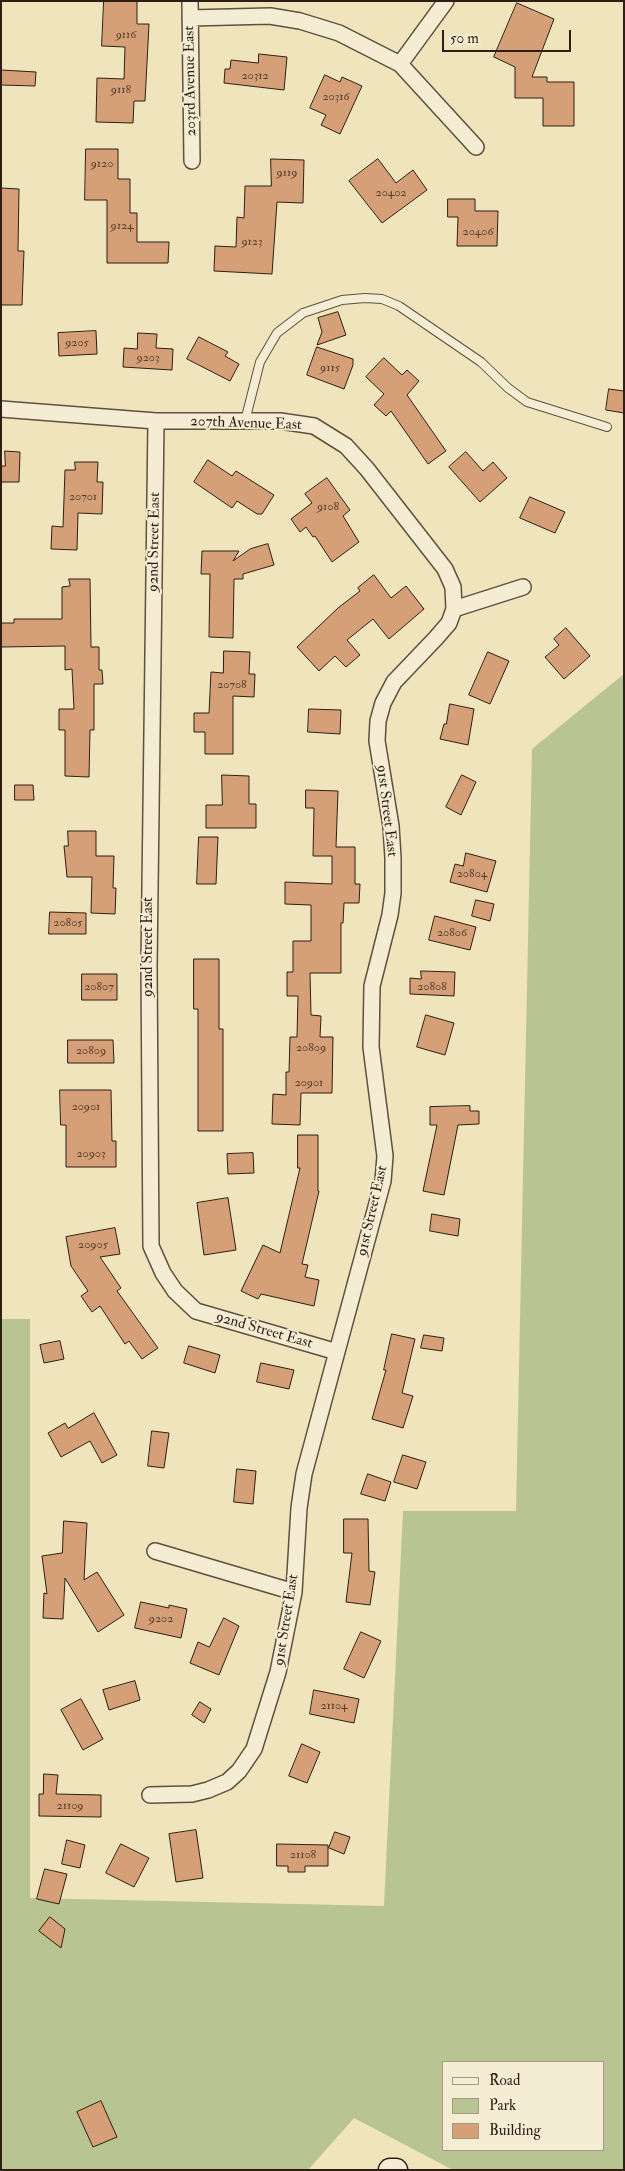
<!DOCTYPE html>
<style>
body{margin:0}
#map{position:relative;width:625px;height:2171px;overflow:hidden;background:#efe4bb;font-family:"IM FELL Double Pica",serif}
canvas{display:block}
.frame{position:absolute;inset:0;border:2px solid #2f1e16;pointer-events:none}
.legend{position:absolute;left:442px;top:2061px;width:162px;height:90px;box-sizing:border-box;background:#f5edd3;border:1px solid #a69a87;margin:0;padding:6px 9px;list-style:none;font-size:15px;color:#2f1e16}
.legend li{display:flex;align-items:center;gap:10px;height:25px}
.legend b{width:25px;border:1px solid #a69a87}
.scale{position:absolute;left:442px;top:30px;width:129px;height:22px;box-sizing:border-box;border:2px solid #2f1e16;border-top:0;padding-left:6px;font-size:15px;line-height:18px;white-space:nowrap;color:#2f1e16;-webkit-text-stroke:4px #f5edd3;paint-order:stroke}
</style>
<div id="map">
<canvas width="625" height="2171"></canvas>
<div class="frame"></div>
<ul class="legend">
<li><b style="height:6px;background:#f5edd3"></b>Road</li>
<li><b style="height:14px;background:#b8c491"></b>Park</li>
<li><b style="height:14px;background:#d5a077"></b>Building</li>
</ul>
<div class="scale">50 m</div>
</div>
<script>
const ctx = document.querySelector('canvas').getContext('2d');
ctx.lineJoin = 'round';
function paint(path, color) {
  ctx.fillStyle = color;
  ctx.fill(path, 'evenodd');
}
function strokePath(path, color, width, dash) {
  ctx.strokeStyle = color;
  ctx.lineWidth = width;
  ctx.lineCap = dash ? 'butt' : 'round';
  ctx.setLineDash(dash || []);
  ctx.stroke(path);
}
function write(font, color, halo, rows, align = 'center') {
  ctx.font = font + ' "IM FELL Double Pica",serif';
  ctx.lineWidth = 4;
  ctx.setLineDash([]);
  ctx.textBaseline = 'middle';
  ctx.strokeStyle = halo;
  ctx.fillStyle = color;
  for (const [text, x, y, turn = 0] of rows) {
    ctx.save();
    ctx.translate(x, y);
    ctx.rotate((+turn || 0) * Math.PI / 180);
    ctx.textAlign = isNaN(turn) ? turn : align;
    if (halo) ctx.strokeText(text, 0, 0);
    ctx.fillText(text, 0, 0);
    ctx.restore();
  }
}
paint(new Path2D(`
 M624 674V2170H453L354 2118 308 2170H1V1319H30V1898L384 1906 403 1511H516L532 749ZM444 2062H604V2150H444Z`), '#b8c491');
const building = new Path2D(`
 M104 1H137V24H149L145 101H134L133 123 96 122 97 78 124 79 125 47 102 46Z
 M517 3 554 19 532 77H547V82H574V126H543V98H515V67L494 57Z
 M259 54 287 57 284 90 224 83 225 69H230L231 60 258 63Z
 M1 70 36 72 35 86 1 85Z
 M325 75 340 82 342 77 362 86 340 134 321 125 326 115 310 108Z
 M86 149H118V179H130V213H137V242H169L168 263H107V200H85Z
 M271 159 304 160 303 203 277 202 272 274 214 271 215 246 236 247 237 217 244 218 245 186H271Z
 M378 159 396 183 413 170 427 190 382 223 349 181Z
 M1 188 19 189 18 251H24L22 305H1Z
 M448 199H475V211H498L497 246H457L458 217H448Z
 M338 312 346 335 317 345 322 332 318 318Z
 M96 331 97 354 59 356 58 333Z
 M138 333 157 334 156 348 173 349 172 370 123 367 124 348 137 349Z
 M199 337 228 352 225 356 239 364 230 381 187 359Z
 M317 347 353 359V365L344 389 307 375Z
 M384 358 402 375 407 370 419 381 407 395 446 451 428 464 391 411 386 416 374 405 384 394 366 377Z
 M609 389 624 391V413L606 410Z
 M5 451 20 452 19 482H1V466H5Z
 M466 452 483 471 493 462 507 478 480 502 449 467Z
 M208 460 232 476 236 471 274 495 262 514H257L237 501 232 508 194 482Z
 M75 462H98L97 482H103L102 514 78 513 77 550 51 549 52 526 63 527 65 470H75Z
 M327 478 350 510 343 516 359 542 332 562 315 536 313 537 306 527 300 532 291 519 312 503 305 494Z
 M530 497 565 512 555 533 520 518Z
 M268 544 274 565 243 574V579H234L233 638 209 637 210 574H201L202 551H239L233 561 250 549Z
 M374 575 391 598 406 586 424 609 389 639 373 619 347 640 360 655 346 667 335 656 319 671 297 647 338 608 360 591 358 588Z
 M69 579H90L91 647H99V670H102L103 684H94V730H90L89 777 65 776V730H59V709H74L72 669 65 670V646L1 647V623H14V619H62V587L70 586Z
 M566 628 590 656 564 679 545 657 559 645 554 639Z
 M224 651 250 652 249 674H255L254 697 233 696V754H205V732H194V713H209L211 672 223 673Z
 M488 652 509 661 490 704 469 695Z
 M450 704 474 709 468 745 440 739 444 724H446Z
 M309 709 341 710 340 734 308 732Z
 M222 775 249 776V804H256V828H206V805H222Z
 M462 775 476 782 461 815 446 807Z
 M15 785H33L34 800H15Z
 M306 790 338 791 336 847H355V884H360L359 903H344L343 923H341V973H310L311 1015 321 1016 320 1037H333L332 1093H301L300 1125 272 1124 273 1094 286 1095V1072H289L290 1037H297L298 996H287V972H293V941H311V905L285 904V882L332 884V856H313L314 808H306Z
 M68 831H96V856H114L113 888H116L115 914 91 913 92 877H67L64 846H68Z
 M199 837H218L216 884H197Z
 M466 853 496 861 487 892 450 882 455 864 463 866Z
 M476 900 494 904 490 921 472 916Z
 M50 912 86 913V934H49Z
 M435 916 476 927 470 950 429 940Z
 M194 959H219V1029H223V1131H198V1009H194Z
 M421 971 455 972 454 996 410 994V978L421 979Z
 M82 974H117V1000H82Z
 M426 1015 454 1023 445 1055 417 1047Z
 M68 1040H113L114 1063H68Z
 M60 1090H111L112 1141H116V1167H66V1125H61Z
 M470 1106V1111H479V1124L458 1125 444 1195 423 1191 437 1125H430V1107Z
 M298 1135H318V1191H319L302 1264 308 1265 305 1277 319 1280 314 1306 261 1294 258 1299 241 1291 263 1245 280 1253 300 1168H298Z
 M253 1153 254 1173 228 1174 227 1154Z
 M228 1198 236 1250 204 1255 197 1203Z
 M432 1214 460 1219 458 1236 430 1231Z
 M115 1228 120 1254 100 1257 121 1288 117 1291 158 1348 142 1359 129 1341 125 1344 100 1306 92 1312 81 1296 88 1291 71 1266 66 1237Z
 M392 1334 415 1339 402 1393 413 1396 403 1428 372 1419 386 1370H384Z
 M424 1335 444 1338 442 1351 421 1348Z
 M60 1341 64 1359 44 1363 40 1345Z
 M189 1346 220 1355 215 1373 184 1363Z
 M261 1363 294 1370 289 1389 257 1382Z
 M94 1413 117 1455 102 1463 90 1441 61 1457 48 1433 65 1423 68 1428Z
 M152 1431 169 1433 164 1468 148 1466Z
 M403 1455 426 1462 417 1489 394 1482Z
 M237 1469 256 1471 253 1504 234 1502Z
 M368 1474 391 1482 385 1501 361 1494Z
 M344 1519H368L369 1571 375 1572 370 1605 346 1602 352 1553H344Z
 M64 1521 87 1523 84 1580 97 1572 124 1615 98 1632 65 1578 63 1619 43 1618 44 1593 47 1594 42 1556 62 1553Z
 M141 1602 169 1608V1605L187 1609 181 1638 135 1628Z
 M224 1618 239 1626 219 1675 190 1663 198 1642 209 1647Z
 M361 1632 381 1641 364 1678 344 1669Z
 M135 1681 140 1700 109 1710 103 1690Z
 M314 1690 359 1699 354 1723 310 1714Z
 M81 1699 103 1739 83 1750 61 1710Z
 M200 1702 211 1709 204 1723 192 1715Z
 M302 1744 320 1752 307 1783 289 1776Z
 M44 1774 58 1775 56 1794 101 1795V1817L39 1816V1794H43Z
 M196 1830 203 1878 176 1882 169 1834Z
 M335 1832 350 1837 344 1854 329 1848Z
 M67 1840 85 1845 80 1868 62 1864Z
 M121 1844 149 1858 134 1887 106 1873Z
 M277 1844 328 1845V1866H305V1872H288V1866H277Z
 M45 1869 67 1874 59 1904 37 1899Z
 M50 1917 65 1929 61 1948 39 1931Z
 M101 2101 117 2137 93 2147 77 2112Z`);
paint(building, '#d5a077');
strokePath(building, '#2f1e16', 1);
const lane = new Path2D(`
 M245 421 260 362 277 333 303 313 342 300 365 298 382 299 399 306 481 362 508 388 527 402 607 427`);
const street = new Path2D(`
 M190 1 192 161
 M190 18 270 16 300 21 339 33 400 64 476 147
 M400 64 446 1
 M1 409 156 421H280L314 426 346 446 367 469 445 569 453 587 454 609 449 623 436 638 394 682 383 703 378 721 377 741 391 826 393 858V893L390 915 372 986 371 1047 385 1156 383 1181 304 1474 299 1508 294 1592 278 1672 254 1749 239 1771 227 1782 208 1790 192 1794 150 1795
 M156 421 149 966 151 1246 163 1273 175 1291 196 1311 337 1352
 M454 609 523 587
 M155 1551 294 1592`);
const secondary = new Path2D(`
 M390 2170H396`);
strokePath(lane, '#5f503f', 10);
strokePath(street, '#5f503f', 18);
strokePath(secondary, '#2f1e16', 25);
strokePath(lane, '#f5edd3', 8);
strokePath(street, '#f5edd3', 15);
strokePath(secondary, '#f5edd3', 22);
write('12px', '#583e2e', null, [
 ["9116",126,35],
 ["20312",255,76],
 ["9118",121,90],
 ["20316",336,97],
 ["9120",102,164],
 ["9119",287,173],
 ["20402",391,193],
 ["9124",122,226],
 ["20406",478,232],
 ["9123",252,242],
 ["9205",77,343],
 ["9203",148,358],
 ["9115",330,368],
 ["20701",83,497],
 ["9108",328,507],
 ["20708",232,685],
 ["20804",472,874],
 ["20805",68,923],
 ["20806",452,933],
 ["20807",99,987],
 ["20808",432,987],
 ["20809",311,1048],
 ["20809",91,1051],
 ["20901",309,1083],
 ["20901",86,1107],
 ["20903",91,1154],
 ["20905",93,1245],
 ["9202",161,1619],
 ["21104",334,1706],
 ["21109",70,1806],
 ["21108",303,1855]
]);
write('15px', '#2f1e16', '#f5edd3', [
 ["203rd Avenue East",191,81,-91],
 ["207th Avenue East",246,424,2],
 ["92nd Street East",155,542,-89],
 ["91st Street East",386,811,83],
 ["92nd Street East",149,947,-90],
 ["91st Street East",373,1211,-77],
 ["92nd Street East",264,1331,16],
 ["91st Street East",287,1620,-81]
]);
</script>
